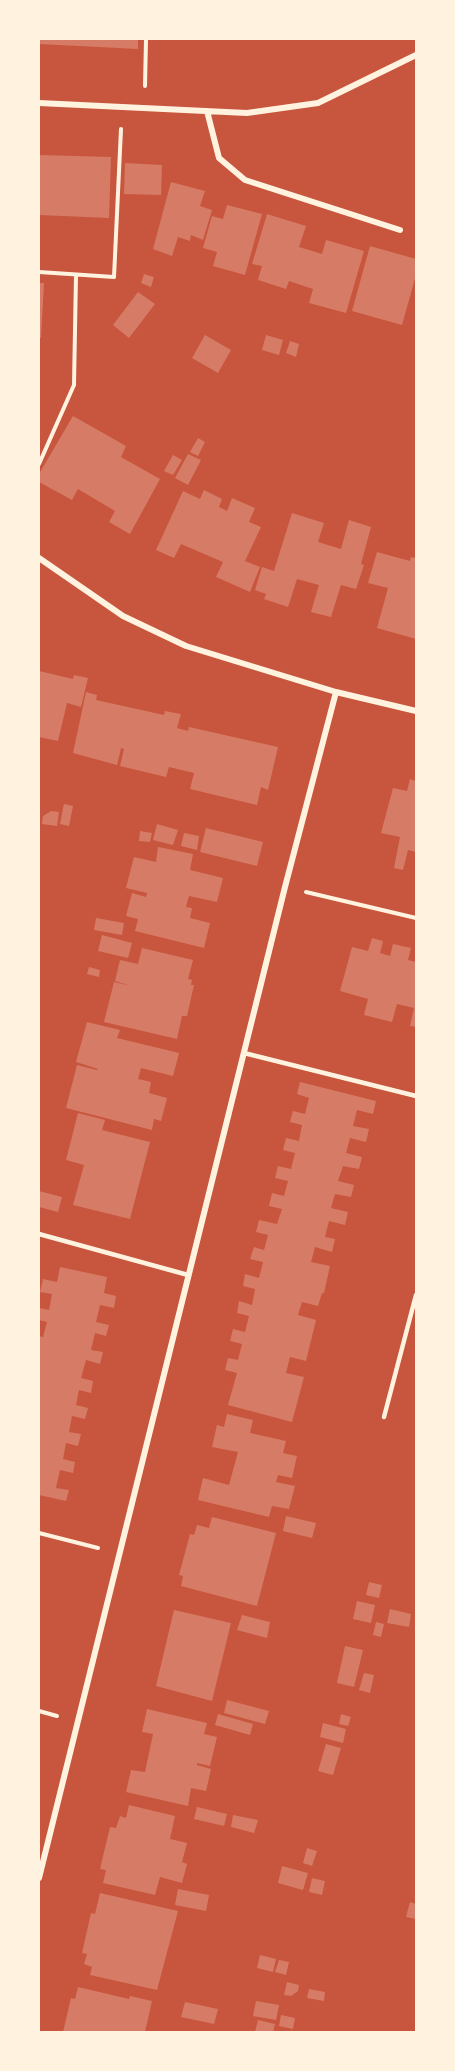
<!DOCTYPE html>
<style>
body{margin:0}
#map{position:relative;width:455px;height:2071px;overflow:hidden;background:#c8553d;font-family:Georgia,serif}
canvas{display:block}
.frame{position:absolute;inset:0;border:40px solid #fff3e0;pointer-events:none}
</style>
<div id="map">
<canvas width="455" height="2071"></canvas>
<div class="frame"></div>
</div>
<script>
const ctx = document.querySelector('canvas').getContext('2d');
ctx.lineJoin = 'round';
function paint(path, color) {
  ctx.fillStyle = color;
  ctx.fill(path, 'evenodd');
}
function strokePath(path, color, width, dash) {
  ctx.strokeStyle = color;
  ctx.lineWidth = width;
  ctx.lineCap = dash ? 'butt' : 'round';
  ctx.setLineDash(dash || []);
  ctx.stroke(path);
}
paint(new Path2D(`
 M39 39H138V49L39 44Z
 M39 155 111 157 109 218 39 215Z
 M125 163 162 165 161 195 124 194Z
 M171 182 205 191 200 206 212 210 203 240 191 235 190 241 178 237 172 256 153 249Z
 M227 205 262 214 245 275 213 266 217 252 203 248 212 216 223 219Z
 M267 214 306 226 299 247 322 254 326 240 364 251 346 313 309 303 313 289 289 281 286 289 258 280 262 266 252 264Z
 M370 246 416 259V275L402 325 352 311Z
 M144 274 154 277 151 287 141 283Z
 M39 283H44L41 338H39Z
 M138 292 155 304 129 338 113 325Z
 M205 335 231 350 218 373 192 358Z
 M266 335 283 340 279 355 262 350Z
 M290 341 299 344 296 357 286 353Z
 M73 416 126 446 121 457 160 479 130 534 109 522 115 511 78 489 72 500 39 482V474Z
 M198 438 205 442 198 456 190 452Z
 M188 454 201 460 188 485 175 478Z
 M173 455 182 460 173 475 164 471Z
 M204 490 222 499 219 507 227 511 232 498 255 508 249 522 261 527 245 561 260 567 250 592 216 577 223 562 181 544 174 558 156 550 183 491 200 499Z
 M292 513 324 523 318 542 341 549 349 520 371 527 361 564 364 565 356 589 341 585 331 617 311 612 319 585 297 579 288 607 264 599 266 594 255 590 262 567 274 571Z
 M377 552 410 561 411 557 416 558V639L377 628 388 588 368 583Z
 M39 671 73 679 74 675 88 678 81 707 67 703 58 741 39 737Z
 M86 692 97 695 96 700 164 715 165 711 181 714 177 728 188 731 189 727 278 747 268 790 261 787 257 805 190 789 194 773 169 767 166 777 120 766 124 749 121 748 117 765 73 753Z
 M410 779 416 781V852L408 850 403 870 394 868 400 837 381 833 393 788 407 791Z
 M64 804 73 806 69 826 60 824Z
 M51 811 59 812 57 826 42 824 43 816Z
 M157 824 178 830 173 845 153 840Z
 M206 828 263 842 257 866 200 852Z
 M140 831 152 833 150 842 139 841Z
 M184 833 199 836 197 850 181 846Z
 M158 847 193 854 190 870 223 878 217 902 189 896 187 903 186 907 192 908 190 918 210 923 204 948 135 931 138 919 126 916 132 893 146 897 147 893 126 888 134 857 156 862Z
 M96 918 124 923 122 935 94 930Z
 M102 935 132 943 128 958 98 951Z
 M372 938 383 941 380 953 390 956 393 944 411 948 408 960 416 962V1027L410 1026 414 1008 397 1004 392 1022 364 1015 368 999 340 991 352 947 368 951Z
 M142 948 193 960 188 979 192 980 191 985H194L187 1016H182L177 1039 104 1022 114 982 131 986 115 981 120 960 138 964Z
 M89 967 100 970 99 977 87 974Z
 M87 1022 120 1030 117 1038 179 1053 173 1076 141 1068 138 1079 151 1082 149 1093 167 1098 161 1121 154 1119 152 1130 66 1108 77 1065 97 1070 98 1069 76 1062Z
 M300 1082 376 1101 373 1114 357 1110 353 1126 369 1129 366 1142 350 1138 346 1153 362 1157 359 1169 343 1166 338 1181 354 1185 351 1197 335 1194 331 1208 348 1212 345 1225 329 1221 325 1237 335 1239 332 1252 315 1247 311 1262 330 1266 324 1293H322L318 1306 302 1302 298 1315 316 1320 306 1361 290 1357 286 1373 304 1377 292 1422 228 1405 237 1373 225 1370 228 1358 238 1360 242 1344 230 1341 233 1329 245 1332 249 1316 237 1313 239 1301 252 1305 255 1289 243 1286 245 1274 259 1278 263 1262 250 1259 254 1247 264 1250 268 1235 256 1232 259 1220 277 1224 282 1209 269 1206 272 1193 284 1196 288 1181 275 1178 278 1166 291 1169 295 1153 283 1150 286 1138 299 1141 302 1125 290 1122 293 1111 305 1114 309 1098 297 1094Z
 M78 1113 105 1120 102 1130 150 1142 130 1219 73 1205 84 1165 66 1160Z
 M39 1191 62 1197 58 1212 39 1207Z
 M60 1267 107 1277 104 1293 116 1296 114 1308 100 1305 96 1322 109 1325 106 1336 95 1333 91 1350 103 1352 100 1364 86 1360 81 1378 93 1381 91 1393 79 1390 76 1405 88 1408 85 1419 72 1416 69 1432 81 1434 78 1446 66 1443 63 1459 75 1462 73 1473 60 1470 56 1488 69 1490 66 1501 39 1495V1336L43 1337 47 1322 39 1320V1308L49 1310 52 1294 40 1292 43 1279 57 1282Z
 M227 1414 253 1420 250 1433 286 1441 283 1453 297 1456 292 1478 278 1475 276 1482 295 1486 289 1509 272 1506 269 1517 198 1500 203 1478 229 1485 238 1452 212 1447 217 1425 224 1427Z
 M286 1516 316 1523 312 1538 283 1531Z
 M212 1517 276 1533 257 1606 181 1586 183 1576 179 1575 190 1534 194 1535 197 1525 209 1528Z
 M369 1582 382 1585 379 1598 366 1595Z
 M357 1601 375 1605 371 1623 353 1619Z
 M390 1609 411 1614 409 1627 387 1623Z
 M174 1610 231 1623 212 1701 156 1686Z
 M242 1615 270 1622 267 1638 237 1630Z
 M376 1622 384 1624 381 1637 373 1635Z
 M345 1646 363 1650 354 1687 337 1683Z
 M364 1673 374 1675 370 1693 359 1690Z
 M227 1700 269 1711 265 1724 224 1713Z
 M147 1709 207 1723 204 1734 217 1737 210 1766 197 1763V1765L211 1769 206 1791 191 1788 188 1806 126 1792 131 1770 145 1772 153 1734 142 1732Z
 M218 1714 253 1724 250 1735 215 1725Z
 M341 1714 351 1717 348 1726 339 1724Z
 M323 1723 346 1729 343 1743 320 1737Z
 M326 1744 341 1748 333 1775 318 1771Z
 M129 1805 175 1816 170 1839 187 1843 182 1862 187 1864 182 1883 160 1877 155 1895 103 1883 106 1870 100 1869 110 1827 116 1828 120 1816 126 1818Z
 M197 1807 227 1814 224 1826 194 1819Z
 M233 1815 258 1820 254 1833 231 1827Z
 M307 1848 317 1851 312 1866 303 1863Z
 M282 1866 308 1873 303 1890 278 1883Z
 M312 1878 325 1881 322 1895 309 1892Z
 M178 1889 209 1895 206 1911 175 1905Z
 M100 1893 178 1911 157 1990 90 1975 92 1967 84 1964 87 1954 82 1953 91 1913 95 1914Z
 M410 1902 416 1904V1919L406 1917Z
 M260 1955 276 1959 273 1972 257 1968Z
 M279 1960 289 1962 286 1975 275 1972Z
 M287 1982 299 1985 298 1991 291 1996 284 1995Z
 M78 1987 129 1999 130 1996 152 2001 145 2032H63L71 1998 75 1999Z
 M309 1989 325 1992 324 2001 307 1998Z
 M256 2001 279 2005 276 2020 253 2016Z
 M185 2002 218 2009 214 2024 181 2017Z
 M281 2015 295 2018 293 2029 279 2026Z
 M258 2020 275 2024 273 2032H255Z`), '#d67c66');
strokePath(new Path2D(`
 M145 86 146 39
 M39 272 114 277 121 129
 M39 464 74 385 76 275
 M306 892 416 918
 M39 1533 98 1548
 M39 1711 57 1716`), '#fff3e0', 4);
strokePath(new Path2D(`
 M244 1053 416 1096
 M39 1234 188 1275
 M384 1417 416 1295`), '#fff3e0', 4.5);
strokePath(new Path2D(`
 M39 103 247 113 318 103 416 55
 M207 111 219 158 245 180 400 230
 M39 558 123 616 186 646 336 692 416 711
 M39 1878 285 887 336 692`), '#fff3e0', 6);
</script>
